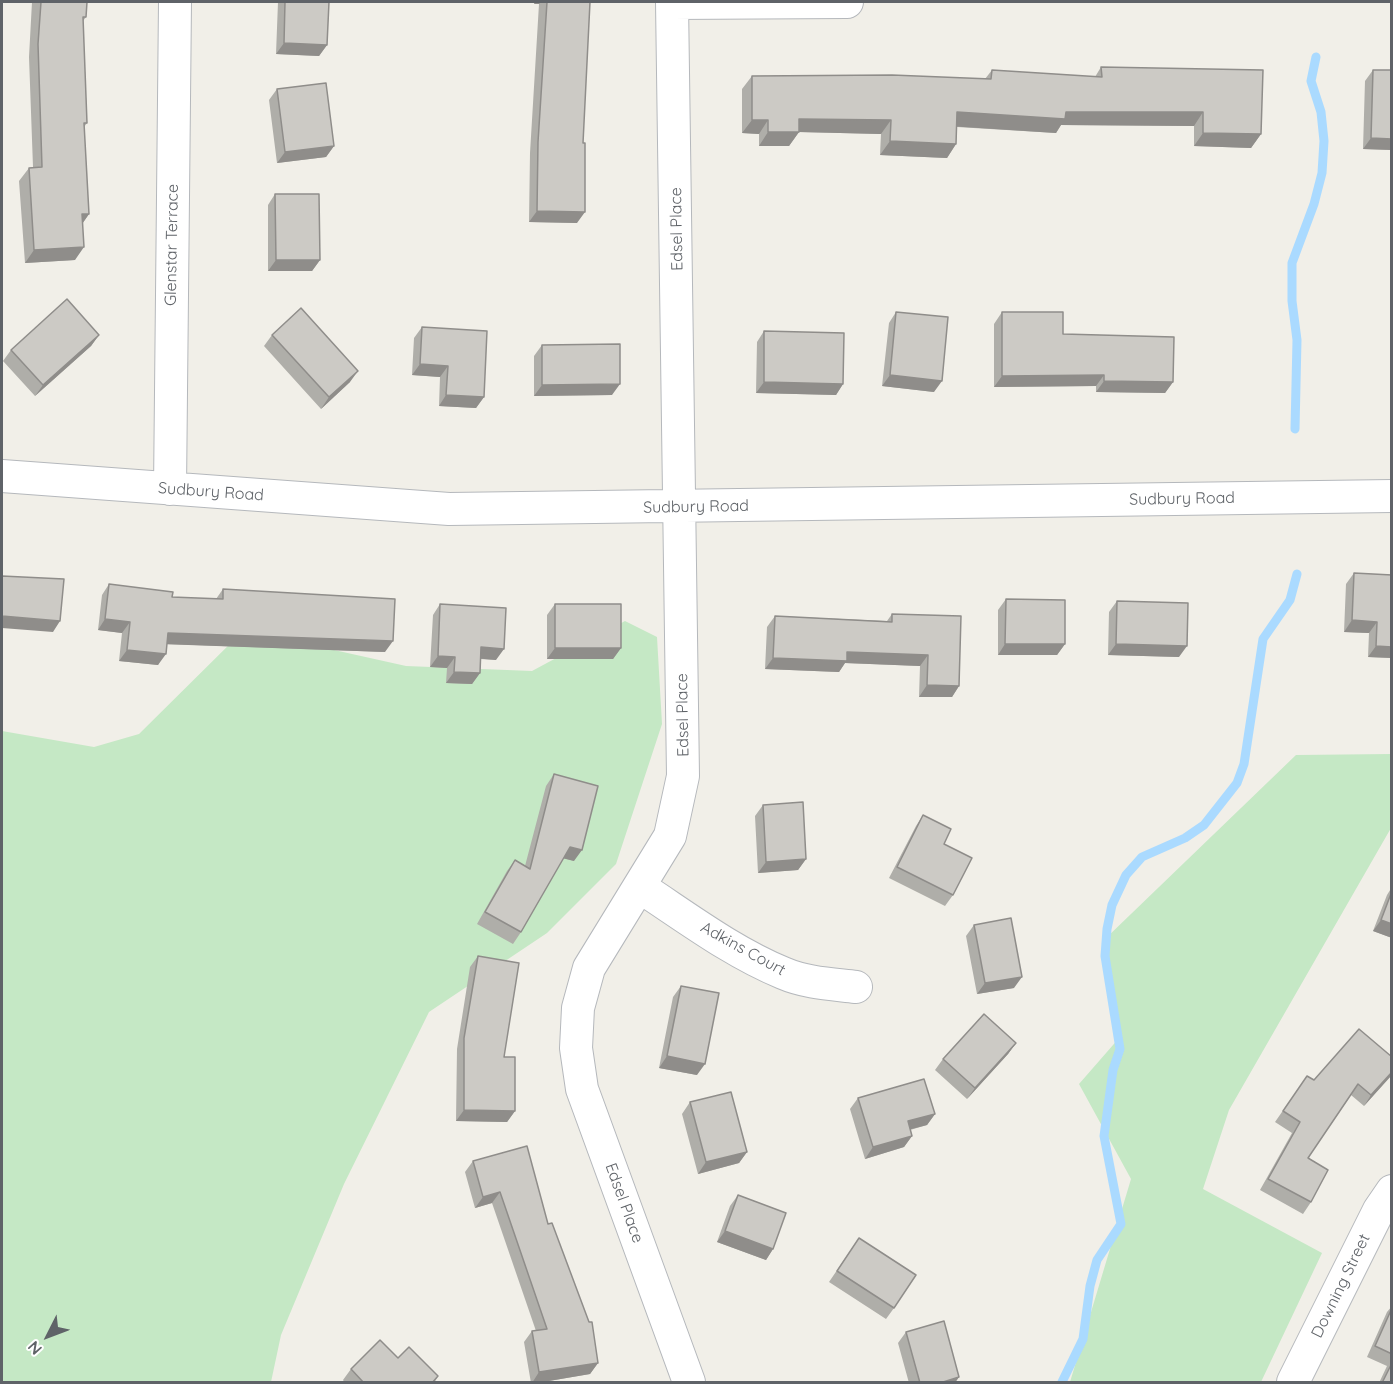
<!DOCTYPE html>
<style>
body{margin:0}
#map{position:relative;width:1393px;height:1384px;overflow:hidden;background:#f1efe8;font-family:Quicksand,sans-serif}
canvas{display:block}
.frame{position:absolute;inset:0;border:3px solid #5f6368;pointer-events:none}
.north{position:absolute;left:18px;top:1306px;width:60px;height:60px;-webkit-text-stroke:4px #fff;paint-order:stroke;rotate:228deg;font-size:16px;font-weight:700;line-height:24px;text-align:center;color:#5f6368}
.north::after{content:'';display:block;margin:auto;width:21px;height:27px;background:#5f6368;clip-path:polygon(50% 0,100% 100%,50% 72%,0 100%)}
</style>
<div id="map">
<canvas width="1393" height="1384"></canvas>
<div class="frame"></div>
<div class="north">N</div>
</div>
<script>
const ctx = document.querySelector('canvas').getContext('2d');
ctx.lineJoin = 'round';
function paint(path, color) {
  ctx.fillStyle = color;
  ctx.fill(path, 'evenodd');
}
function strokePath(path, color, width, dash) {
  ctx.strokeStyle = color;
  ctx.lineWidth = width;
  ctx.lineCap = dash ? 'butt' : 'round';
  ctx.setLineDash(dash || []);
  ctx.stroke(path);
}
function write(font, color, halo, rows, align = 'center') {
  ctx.font = font + ' Quicksand,sans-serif';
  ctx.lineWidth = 5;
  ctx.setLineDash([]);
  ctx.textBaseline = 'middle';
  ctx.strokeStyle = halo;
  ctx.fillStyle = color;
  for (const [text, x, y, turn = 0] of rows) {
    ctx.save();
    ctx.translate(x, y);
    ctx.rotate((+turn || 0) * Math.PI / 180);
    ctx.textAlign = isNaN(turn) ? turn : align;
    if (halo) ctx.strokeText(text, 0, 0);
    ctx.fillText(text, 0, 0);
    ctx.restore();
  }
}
paint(new Path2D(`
 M625 621 657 637 662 724 616 864 547 933 429 1012 344 1184 281 1335 271 1382H2V731L94 747 139 734 244 630 406 666 532 671Z
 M1391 754V828L1229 1110 1203 1189 1322 1253 1261 1382H1070L1131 1179 1079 1084 1120 1037 1104 940 1296 755Z`), '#c5e8c5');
strokePath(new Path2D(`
 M1295 429 1297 340 1292 301V263L1314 204 1322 173 1324 141 1321 112 1311 81 1316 57
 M1062 1382 1083 1339 1090 1286 1097 1260 1121 1224 1104 1136 1113 1070 1120 1049 1105 956 1107 929 1112 905 1126 875 1142 857 1185 838 1204 825 1237 783 1244 764 1263 639 1290 600 1297 574`), '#aadaff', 9);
const street = new Path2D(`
 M672 2 683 776 670 836 589 968 578 1008 576 1048 582 1089 689 1382
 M672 3 847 2
 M2 476 449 509 1392 496
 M170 489 175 2
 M640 887C686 917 732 952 783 973 806 983 831 984 856 987
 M1293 1382 1379 1210 1392 1191`);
strokePath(street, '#b5b8bc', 34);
strokePath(street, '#fff', 32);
paint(new Path2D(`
 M32 2H87L86 17 83 21 87 123 84 127 89 214 82 224 75 260 25 263 19 181 29 168 33 167 29 57Z
 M278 2H329L327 45 319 56 276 54Z
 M534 2H590L577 223 529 222 530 153 539 4H534Z
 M1101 67 1261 134 1251 148 1194 146V126L1061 125 1056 133 957 127 956 144 947 158 880 155 881 134 799 132 789 146H759V134L742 133V89L752 76 985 79 992 70 1095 77Z
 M1373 70 1392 150 1363 149 1365 81Z
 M277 89 334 146 326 157 277 163 269 100Z
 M275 194 320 260 312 271H268V205Z
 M896 312 934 392 882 386 889 323Z
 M1002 312 1063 334 1173 382 1165 393 1096 392V386L994 387V324Z
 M422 327 484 397 476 408 439 406 440 377 412 375 414 338Z
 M764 331 843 384 836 395 756 393 757 342Z
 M99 335 91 346 35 396 3 361 11 350Z
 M272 335 350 382 321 409 264 346Z
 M542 345 612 395 534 396V356Z
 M1354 573 1392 575V658L1368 657 1369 633 1344 632 1346 584Z
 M109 584 172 597 216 599 223 589 385 652 167 644 158 665 119 661 122 633 98 630 102 595Z
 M1006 599 1065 644 1057 655H998V610Z
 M1117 601 1179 657 1108 655 1109 612Z
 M440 604 496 660 480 659V673L472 684 446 683 447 668 430 667 433 615Z
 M555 604 621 648 613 659H547V615Z
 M892 614 959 686 952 697H919L920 666 845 663 839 672 765 669 767 627 775 616 887 621Z
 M554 774 574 861 563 858 521 932 513 944 477 924 507 871 515 860 525 866 546 786Z
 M763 805 806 859 798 870 758 873 755 816Z
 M923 815 944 844 953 895 945 906 889 878 916 826Z
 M1392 887V938L1373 931 1387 895Z
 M974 925 1014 988 977 994 966 936Z
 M478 956 515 1111 507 1122 456 1121 457 1049 470 967Z
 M681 986 697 1075 659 1068 673 997Z
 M1016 1043 1008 1054 967 1099 935 1070 943 1059Z
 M1391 1075 1364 1106 1351 1095 1308 1158 1311 1202 1303 1214 1260 1190 1292 1133 1275 1122 1307 1076 1314 1080Z
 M858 1098 935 1114 927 1125 910 1130 912 1136 904 1147 865 1159 850 1109Z
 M690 1102 747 1152 739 1163 698 1174 682 1114Z
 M473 1161 548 1224 598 1363 590 1374 537 1383H531L524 1342 532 1331H536L492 1203 475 1208 465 1172Z
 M738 1195 773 1249 766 1260 717 1242 730 1206Z
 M859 1238 894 1308 886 1319 829 1282Z
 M1392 1306V1383H1379L1387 1366 1367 1357 1387 1312Z
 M906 1332 955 1383H909L898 1343Z
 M398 1358 438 1376 434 1383H345L343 1380 351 1369Z`), '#afaea9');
paint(new Path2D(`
 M536 2H541L539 4H534Z
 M284 43 327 45 319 56 276 54Z
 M957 112H1203L1194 126 1061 125 1056 133 948 126Z
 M799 119 891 120 881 134 799 132 789 146H759L768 132Z
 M752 120H768L759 134 742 133Z
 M1203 133 1261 134 1251 148 1194 146Z
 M1371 138 1392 139V150L1363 149Z
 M890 141 956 144 947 158 880 155Z
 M334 146 326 157 277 163 285 152Z
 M537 211 585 212 577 223 529 222Z
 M82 214H89L80 227Z
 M84 247 75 260 25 263 34 250Z
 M276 260H320L312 271H268Z
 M99 335 91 346 35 396 43 385Z
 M420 364 448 366 440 377 412 375Z
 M358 371 350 382 321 409 329 397Z
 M890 375 942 381 934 392 882 386Z
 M1104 375 1096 386 994 387 1002 376Z
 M1104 381 1173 382 1165 393 1096 392Z
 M764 382 843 384 836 395 756 393Z
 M620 384 612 395 534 396 542 385Z
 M446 395 484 397 476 408 439 406Z
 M2 616 60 621 53 632 2 628Z
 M105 619 130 622 122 633 98 630Z
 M1352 620 1377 622 1369 633 1344 632Z
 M168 633 393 641 385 652 160 644Z
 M1005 644H1065L1057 655H998Z
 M1116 644 1187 646 1179 657 1108 655Z
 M1376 646 1392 647V658L1368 657Z
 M481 647 504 649 496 660 473 658Z
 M555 648H621L613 659H547Z
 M127 650 166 654 158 665 119 661Z
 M847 652 928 655 920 666 845 663 839 672 765 669 773 658Z
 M438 656 455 657 447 668 430 667Z
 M454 672 480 673 472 684 446 683Z
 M927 685 959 686 952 697H919Z
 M570 847 582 850 574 861 562 858Z
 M806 859 798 870 758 873 766 862Z
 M1381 920 1392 924V938L1373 931Z
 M1022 977 1014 988 977 994 985 983Z
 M1016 1043 1008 1054 967 1099 975 1088Z
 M667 1056 705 1064 697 1075 659 1068Z
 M1392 1072V1075L1364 1106 1371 1095Z
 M464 1110 515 1111 507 1122 456 1121Z
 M935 1114 927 1125 900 1132 908 1121Z
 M912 1136 904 1147 865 1159 873 1147Z
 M747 1152 739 1163 698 1174 706 1162Z
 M500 1192 492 1203 475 1208 483 1197Z
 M725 1231 773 1249 766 1260 717 1242Z
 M598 1363 590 1374 537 1383H532L539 1372Z
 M959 1377 955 1383H940Z`), '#8f8d8a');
const building = new Path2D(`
 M41 2H87L86 17H83L87 123H84L89 214H82L84 247 34 250 29 168 42 167 38 44Z
 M285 2H329L327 45 284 43Z
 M547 2H590L583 143H585V212L537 211 538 142Z
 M1101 67 1263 70 1261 134 1203 133V112H1066L1065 119 957 112 956 144 890 141 891 120 799 119V132H768V120H752V76L892 75 991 79 992 70 1102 77Z
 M1373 70H1392V139L1371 138Z
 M326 83 334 146 285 152 277 89Z
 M275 194H319L320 260H276Z
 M67 299 99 335 43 385 11 350Z
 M301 308 358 371 329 397 272 335Z
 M896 312 948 317 942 381 890 375Z
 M1002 312H1063V334L1174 337 1173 382 1104 381V375L1002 376Z
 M422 327 487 331 484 397 446 395 448 366 420 364Z
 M764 331 844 333 843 384 764 382Z
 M620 344V384L542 385V345Z
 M1354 573 1392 575V647L1376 646 1377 622 1352 620Z
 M2 576 64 579 60 621 2 616Z
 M109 584 173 592 172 597 223 599V589L395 599 393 641 168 633 166 654 127 650 130 622 105 619Z
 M1006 599 1065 600V644H1005Z
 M1117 601 1188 603 1187 646 1116 644Z
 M440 604 506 608 504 649 481 647 480 673 454 672 455 657 438 656Z
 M555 604H621V648H555Z
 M892 614 961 616 959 686 927 685 928 655 847 652V661L773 658 775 616 892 622Z
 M554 774 598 786 582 850 570 847 521 932 485 912 515 860 530 869Z
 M803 802 806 859 766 862 763 805Z
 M923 815 951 829 944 844 972 858 953 895 897 867Z
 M1392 891V924L1381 920Z
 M1011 918 1022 977 985 983 974 925Z
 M478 956 519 963 504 1057H515V1111L464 1110V1038Z
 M681 986 719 993 705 1064 667 1056Z
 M984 1014 1016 1043 975 1088 943 1059Z
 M1359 1029 1392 1057V1072L1371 1095 1358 1084 1308 1158 1328 1170 1311 1202 1268 1179 1300 1122 1283 1111 1307 1076 1314 1080Z
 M924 1079 935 1114 908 1121 912 1136 873 1147 858 1098Z
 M731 1092 747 1152 706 1162 690 1102Z
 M527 1146 548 1224 552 1223 589 1322H592L598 1363 539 1372 532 1331 547 1329 500 1192 483 1197 473 1161Z
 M738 1195 786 1213 773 1249 725 1231Z
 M859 1238 916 1275 894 1308 837 1271Z
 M1392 1308V1354L1375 1346Z
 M944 1321 959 1377 940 1383H920L906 1332Z
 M380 1340 398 1358 409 1347 438 1376 432 1383H364L351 1369Z
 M1392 1363V1383H1382Z`);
paint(building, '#cccac5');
strokePath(building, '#8f8d8a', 1.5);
write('16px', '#5f6368', '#fff', [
 ["Edsel Place",677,229,-91],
 ["Glenstar Terrace",172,245,-89],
 ["Sudbury Road",211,492,4],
 ["Sudbury Road",1182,499,-1],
 ["Sudbury Road",696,507,-1],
 ["Edsel Place",683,715,-91],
 ["Adkins Court",743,949,29],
 ["Edsel Place",624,1203,70],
 ["Downing Street",1341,1286,-64]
]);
</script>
